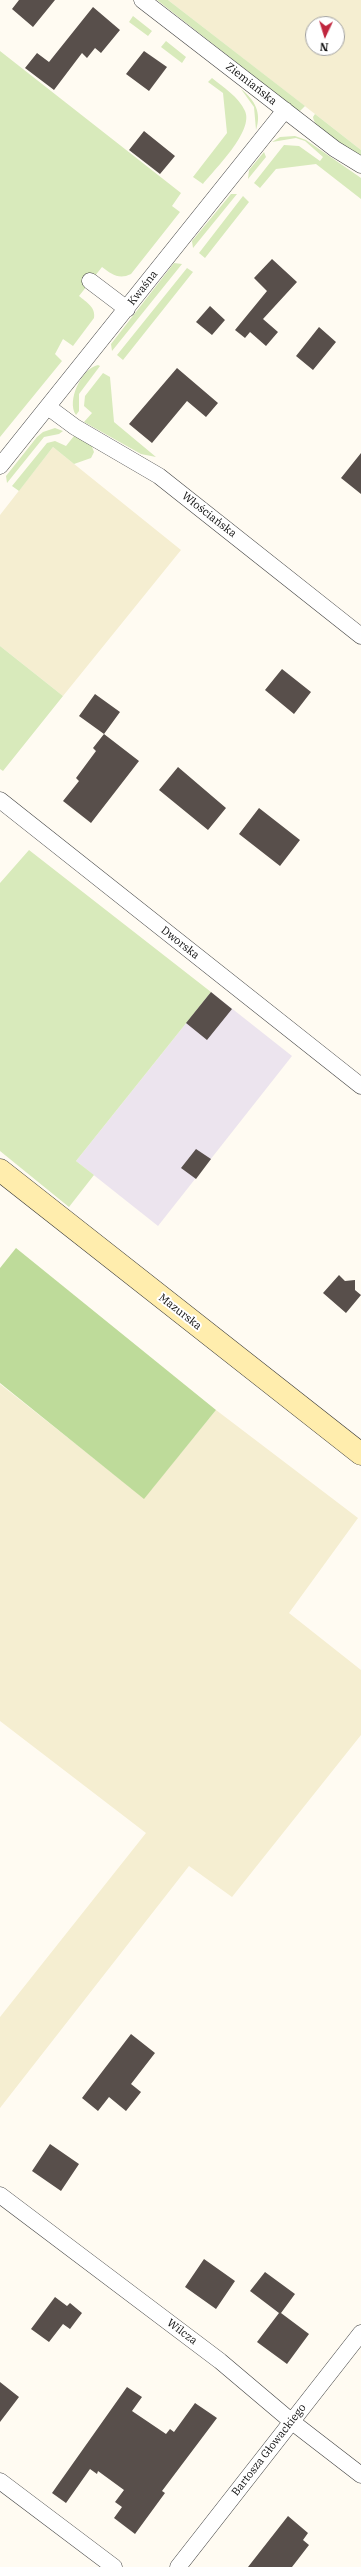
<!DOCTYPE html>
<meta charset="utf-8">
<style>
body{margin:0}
#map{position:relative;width:361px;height:2567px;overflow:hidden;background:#fffbf2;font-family:"IBM Plex Serif",serif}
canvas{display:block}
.north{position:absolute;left:305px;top:16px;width:40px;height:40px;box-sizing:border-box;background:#fff;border:1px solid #9f9f9f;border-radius:50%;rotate:184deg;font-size:11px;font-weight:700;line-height:16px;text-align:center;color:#0f0f0f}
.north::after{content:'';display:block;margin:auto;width:14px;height:18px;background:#c0263e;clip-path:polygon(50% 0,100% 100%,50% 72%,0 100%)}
</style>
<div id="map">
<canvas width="361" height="2567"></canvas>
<div class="north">N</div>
</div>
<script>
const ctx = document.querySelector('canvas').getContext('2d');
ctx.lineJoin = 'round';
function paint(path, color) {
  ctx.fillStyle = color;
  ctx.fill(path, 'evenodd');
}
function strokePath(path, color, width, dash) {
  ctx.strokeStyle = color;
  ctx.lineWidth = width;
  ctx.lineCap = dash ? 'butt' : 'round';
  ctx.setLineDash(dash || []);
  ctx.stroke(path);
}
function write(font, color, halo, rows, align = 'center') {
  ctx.font = font + ' "IBM Plex Serif",serif';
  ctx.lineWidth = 4;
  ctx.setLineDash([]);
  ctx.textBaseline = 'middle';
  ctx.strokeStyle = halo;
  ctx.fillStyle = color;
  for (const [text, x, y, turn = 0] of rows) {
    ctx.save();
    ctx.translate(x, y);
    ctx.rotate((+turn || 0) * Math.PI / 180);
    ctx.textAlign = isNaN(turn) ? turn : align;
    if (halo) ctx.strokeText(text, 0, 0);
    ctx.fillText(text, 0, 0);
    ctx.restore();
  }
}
paint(new Path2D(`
 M211 992 292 1056 158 1226 76 1161Z`), '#ece4ee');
paint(new Path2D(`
 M168 0H361V150L315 114ZM313 24H337V48H313Z
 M53 447 181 550 63 696 0 646V515Z
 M0 1384 144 1498 216 1410 358 1518 289 1613 361 1670V1735L232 1897 189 1866 0 2108V2017L146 1833 0 1721Z`), '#f5eed1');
paint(new Path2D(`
 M157 0H168L305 106 300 111 297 110Z
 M133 16 152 31 148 36 129 22Z
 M166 41 186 57 182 63 161 47Z
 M0 51 181 193 172 206 180 212 131 274C119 280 111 274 102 267L79 296C86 302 96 307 94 318L73 346 63 339 55 354 62 361 0 437Z
 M212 78C223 87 239 97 245 111 254 131 215 169 203 184L193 177 227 133 223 93 208 82Z
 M241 89C255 100 262 113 256 130L254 107Z
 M315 114 361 150V157C349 151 314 130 313 117Z
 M295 136 306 140 361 178V199L316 164 276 169 260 188 254 183 284 145 299 146 320 161 323 157 305 141 296 138 272 142 280 137Z
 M264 152 266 157 248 179 249 170Z
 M231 194H237L193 248 192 241Z
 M243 196 249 202 205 258 199 253Z
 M174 263 182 264 112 351 111 344Z
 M187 268 193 272 123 360 117 355Z
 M98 365 100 366 79 394V411L76 415C66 401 82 368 98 365Z
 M103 373 110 377 114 422 156 457 141 454 84 422 92 413 84 406 85 396Z
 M55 428 63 431 59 434 44 437 7 483 6 476 37 437 43 432Z
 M74 436 91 444 94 452 91 458 74 464 53 447 19 491 12 486 47 443 55 441 66 446Z
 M0 646 63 696 3 771 0 769Z
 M29 850 211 992 76 1161 94 1175 69 1207 0 1151V883Z`), '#d8eabb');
paint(new Path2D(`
 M16 1248 216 1410 144 1499 0 1383V1268Z`), '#bedb9a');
paint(new Path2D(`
 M19 0H55L33 27 12 9Z
 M93 7 120 30 101 53 95 48 87 58 82 53 54 90 25 68 37 53 49 62Z
 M144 51 167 67 149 91 126 74Z
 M144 131 175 156 160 174 129 150Z
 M272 259 297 282 263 319 278 332 266 346 250 332 245 338 235 330 267 291 254 278Z
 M210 306 225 320 212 335 196 322Z
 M319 327 336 342 313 370 296 356Z
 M177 368 218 403 206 417 187 401 152 443 129 424Z
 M361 453V494L341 478Z
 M282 669 311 692 294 714 265 690Z
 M95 694 120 712 104 734 79 716Z
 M104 734 139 761 91 823 63 801 79 781 76 778 96 751 93 748Z
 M178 767 226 808 208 830 159 790Z
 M259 808 300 840 280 866 239 834Z
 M211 992 232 1009 207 1040 186 1023Z
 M196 1149 211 1159 196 1179 181 1168Z
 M339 1275 345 1281 355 1280V1290L361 1295 346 1313 323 1293Z
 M131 2034 155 2053 131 2084 141 2092 126 2111 109 2097 98 2111 82 2098Z
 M50 2144 79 2164 61 2191 32 2171Z
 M204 2259 235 2281 216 2309 185 2287Z
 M265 2272 295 2294 281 2313 309 2334 287 2364 257 2342 279 2313 250 2291Z
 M55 2297 67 2306 70 2303 82 2313 70 2329 63 2324 49 2342 31 2329Z
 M0 2382 19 2397 0 2422Z
 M127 2387 142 2397 132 2411 166 2434 170 2429 174 2432 195 2403 217 2418 162 2491 165 2493 135 2534 114 2518 122 2507 115 2502 124 2490 98 2471 97 2474 90 2469 66 2503 52 2493Z
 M288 2516 308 2533 303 2540 309 2545 292 2567H248Z`), '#584f4b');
const minor = new Path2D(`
 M142 0 335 149 361 165
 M90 281 127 309
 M48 407 75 427 159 476 361 636
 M0 466 285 110
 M0 800 361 1086
 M0 2195 220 2361 291 2421 361 2475
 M0 2481 114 2567
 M178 2567 361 2333`);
const secondary = new Path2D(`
 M0 1170 361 1454`);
strokePath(minor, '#424242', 17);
strokePath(secondary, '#313131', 23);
strokePath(minor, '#fff', 16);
strokePath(secondary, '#ffedad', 22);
write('11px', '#0f0f0f', '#fff', [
 ["Ziemiańska",251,84,38],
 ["Kwaśna",143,288,-52],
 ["Włościańska",209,515,38],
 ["Dworska",180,943,38],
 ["Mazurska",180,1312,38],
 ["Wilcza",182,2332,37],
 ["Bartosza Głowackiego",269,2450,-52]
]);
</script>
